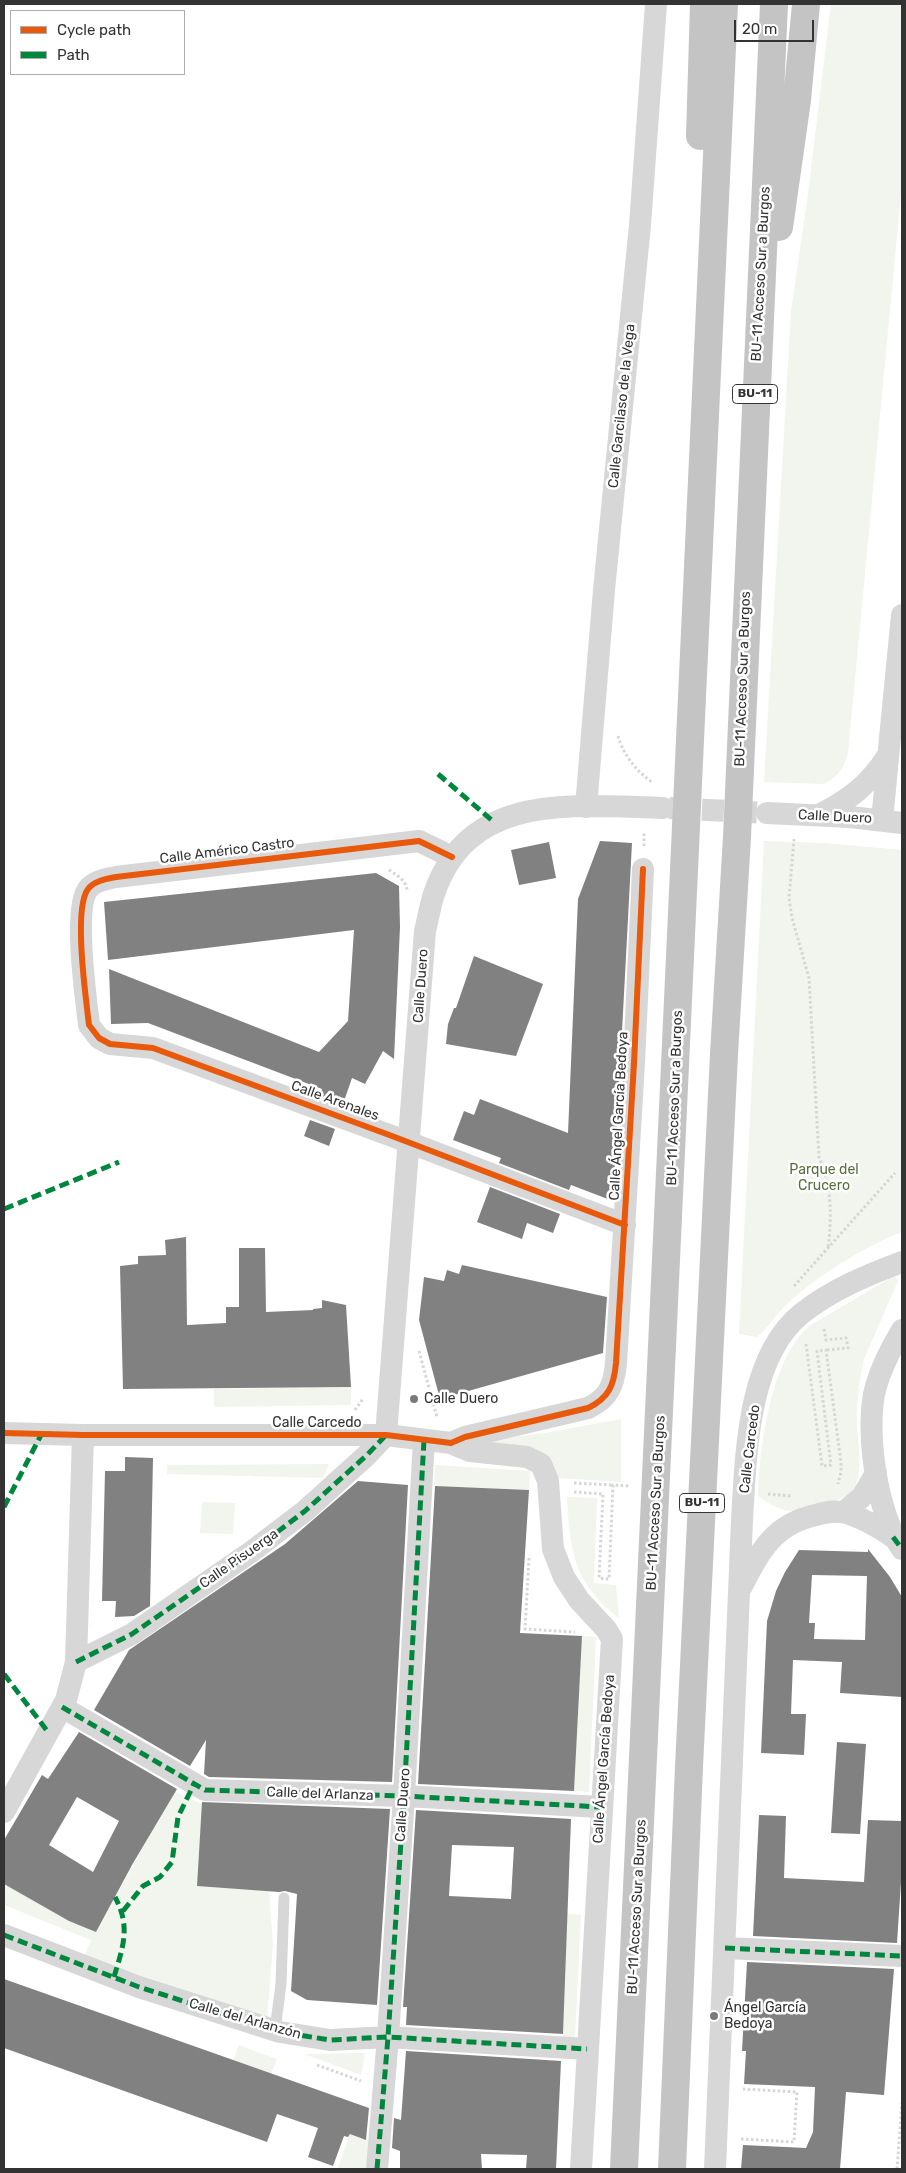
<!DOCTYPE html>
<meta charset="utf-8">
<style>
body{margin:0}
#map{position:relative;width:906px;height:2173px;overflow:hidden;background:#fff;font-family:Rubik,sans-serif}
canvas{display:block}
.frame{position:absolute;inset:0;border:5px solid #333;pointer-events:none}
.legend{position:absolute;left:10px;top:10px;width:175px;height:65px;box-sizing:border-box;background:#fff;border:1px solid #adadad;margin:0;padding:6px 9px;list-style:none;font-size:15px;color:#333}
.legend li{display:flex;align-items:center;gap:10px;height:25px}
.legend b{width:25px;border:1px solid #adadad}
.scale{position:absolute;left:734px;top:20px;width:80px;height:22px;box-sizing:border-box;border:2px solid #333;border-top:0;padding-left:6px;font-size:15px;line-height:18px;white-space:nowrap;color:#333;-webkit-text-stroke:4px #fff;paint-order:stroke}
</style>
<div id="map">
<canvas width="906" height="2173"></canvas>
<div class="frame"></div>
<ul class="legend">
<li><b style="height:6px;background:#e8590c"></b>Cycle path</li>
<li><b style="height:6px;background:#00873e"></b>Path</li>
</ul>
<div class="scale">20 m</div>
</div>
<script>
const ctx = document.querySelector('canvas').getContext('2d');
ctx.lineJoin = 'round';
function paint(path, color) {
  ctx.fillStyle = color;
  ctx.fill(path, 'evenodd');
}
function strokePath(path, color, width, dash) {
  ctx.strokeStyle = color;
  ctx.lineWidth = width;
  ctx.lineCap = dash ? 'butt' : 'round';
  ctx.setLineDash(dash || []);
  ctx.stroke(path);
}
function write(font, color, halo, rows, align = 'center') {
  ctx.font = font + ' Rubik,sans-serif';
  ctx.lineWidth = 5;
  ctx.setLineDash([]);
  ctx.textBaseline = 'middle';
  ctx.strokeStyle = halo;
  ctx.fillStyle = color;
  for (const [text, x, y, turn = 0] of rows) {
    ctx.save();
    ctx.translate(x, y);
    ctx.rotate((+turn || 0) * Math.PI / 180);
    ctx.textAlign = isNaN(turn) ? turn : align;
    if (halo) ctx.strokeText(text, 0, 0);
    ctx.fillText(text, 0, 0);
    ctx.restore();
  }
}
paint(new Path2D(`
 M831 4H902V183L848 753C844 767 838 778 823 784L764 782 791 311 807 202Z
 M764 841 824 843 902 850V1232C862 1248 820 1274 788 1303 776 1314 769 1327 757 1337L739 1334Z
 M892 1277H896L898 1281 864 1359C860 1376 856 1406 857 1424 858 1449 864 1469 853 1492 838 1502 808 1512 790 1511 778 1510 767 1502 758 1496 759 1450 771 1355 811 1325Z
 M351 1387V1405L214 1407V1389Z
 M621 1419V1482L557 1478 469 1442 545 1433Z
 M329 1464 323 1478 167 1474V1465Z
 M435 1465 530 1471 529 1490 434 1486Z
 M567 1497 597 1498 594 1583 616 1585 619 1618C573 1583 570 1550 567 1497Z
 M202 1502 235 1503 233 1534 200 1533Z
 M582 1636 596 1637 589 1792 574 1791Z
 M174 1791 202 1804 197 1886 269 1891 273 1945 267 2019 84 1956 91 1940 4 1905V1884L96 1932Z
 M567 1914 581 1915 575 2038 563 2037Z
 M239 2045 277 2059 271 2074 233 2061Z
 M365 2053 361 2075 304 2054Z
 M350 2134 371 2141 370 2169 338 2168Z`), '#f1f5ed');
paint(new Path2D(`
 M600 841 632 843 613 1201 571 1185 569 1190 499 1163 501 1158 453 1140 464 1111 474 1115 480 1099 568 1133 578 899Z
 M549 842 556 878 519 885 511 850Z
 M376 873 399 886 400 927 394 1059 383 1051 365 1084 352 1078 343 1104 319 1095 322 1089 148 1023 111 1024 109 969 319 1052 348 1021 354 930 108 960 104 902Z
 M474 956 543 984 516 1056 446 1044 448 1024 454 1008H456Z
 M310 1120 335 1129 329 1146 304 1136Z
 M490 1187 560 1214 553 1233 527 1223 522 1239 477 1222Z
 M186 1237 187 1325 226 1323V1307H239V1248H265L266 1312 313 1310V1309L322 1308V1300L346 1305 351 1387 123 1389 120 1266 138 1264V1256L166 1255 165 1240Z
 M462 1265 607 1297 603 1353 440 1399 419 1320 424 1277 444 1281 447 1270 459 1274Z
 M125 1457 153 1458 150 1606 134 1616 115 1617 116 1601H102L105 1471H125Z
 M358 1481 408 1485 392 1782 209 1777 204 1774 206 1740 190 1766 94 1710 129 1650 285 1544Z
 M435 1486 529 1490 520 1633 582 1636 574 1791 418 1784Z
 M868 1549 890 1577 902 1597V1697L840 1693 842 1662 793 1660 791 1714H806L804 1755 761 1753 767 1621 776 1591 785 1572 799 1550 868 1552ZM812 1575 867 1576 865 1640 814 1639 815 1623H809Z
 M79 1732 177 1789 132 1865 96 1932 69 1921 4 1884V1840L42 1775 48 1779ZM77 1797 119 1821 93 1872 49 1845Z
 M837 1742 866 1744 860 1834 831 1833Z
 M202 1802 390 1809 377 2005 307 2000 291 1991 297 1894 285 1891 279 1892 197 1886Z
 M416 1810 571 1819 563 2034 406 2025 407 2007H403ZM452 1845 514 1847 511 1899 449 1896Z
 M759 1815 786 1816 784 1878 864 1882 868 1820 902 1821V1867L897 1943 753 1936Z
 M747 1962 894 1969 884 2095 846 2092 840 2169H741L743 2145 806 2148 813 2132 815 2087 744 2084 746 2051H742Z
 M4 1979 369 2108 366 2140 350 2134 348 2137 344 2136 333 2166 308 2157 318 2128 277 2114 267 2142 4 2048Z
 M406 2051 561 2061 556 2169H526L527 2155 481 2154 482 2169H400V2151L392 2148 394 2118 401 2120Z`), '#818181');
strokePath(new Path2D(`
 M669 808 767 813`), '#d6d6d6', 22, [22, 11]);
strokePath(new Path2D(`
 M618 736C623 754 636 771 652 782
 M794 839 789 898 792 918 809 978 819 1157C832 1189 832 1215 828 1249
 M644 846V832
 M389 870C397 875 407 881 407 891
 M794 1286 895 1173
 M824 1329 826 1340 846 1338 848 1348 826 1350
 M806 1344 822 1466 831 1465 817 1351 826 1350 841 1462V1472L838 1484
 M419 1351 437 1417
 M355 1410 363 1399
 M574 1483 613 1485
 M574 1492 603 1494 599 1578 609 1579 613 1485 629 1486
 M768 1494 791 1496
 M529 1558 525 1629 575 1632
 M317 2065 361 2081
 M741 2139 794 2142 797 2092 743 2089
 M897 2169 902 2103`), '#d6d6d6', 3, [2.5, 2.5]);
strokePath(new Path2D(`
 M275 2030 281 1984 284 1898`), '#d7d7d7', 11);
strokePath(new Path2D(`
 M586 807 604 590 640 225 656 4
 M767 813 850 817 902 823
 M819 815C849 800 870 784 888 755
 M882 820 902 615
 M452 857 419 841 116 877C106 879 94 881 88 889 73 909 86 998 89 1025L99 1038 110 1044 153 1048 392 1136 625 1225
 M902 1330C891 1348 882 1366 876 1386 864 1428 877 1514 902 1549
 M4 1433 83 1435H386L451 1443 465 1437 588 1408C609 1398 614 1385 616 1363L634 1063 643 869
 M386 1435 425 931C428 919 430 906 434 894 469 790 576 806 663 808
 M451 1443 470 1451 527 1457 541 1464 548 1481 553 1549 564 1577 579 1600 606 1629 612 1639 581 2169
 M844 1512 862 1497 876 1473
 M742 1586C760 1551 774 1524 816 1515 826 1512 835 1510 846 1513 863 1518 878 1527 893 1537
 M76 1662 132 1634 251 1552 305 1511 367 1455 386 1435
 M62 1707 205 1790 404 1796 600 1807
 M4 1812 66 1700 76 1662 83 1435
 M4 1935 139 1987 280 2032 330 2040 388 2037 587 2049
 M725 1948 902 1956
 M377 2169 388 2037 404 1796 424 1440
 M715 2169 742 1520C746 1456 747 1358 801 1314 831 1290 867 1275 902 1262`), '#d7d7d7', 22);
strokePath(new Path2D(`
 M700 136 704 4
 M779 227 797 100 806 4
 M624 2169 724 4
 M672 2169 689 1767 724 1054 737 837 774 4`), '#c4c4c4', 28);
strokePath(new Path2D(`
 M438 774 494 822
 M4 1209 119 1162
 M4 1507 42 1433
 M893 1537 902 1549
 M76 1662 132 1634 251 1552 305 1511 367 1455 386 1435
 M4 1674 48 1732
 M62 1707 205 1790 404 1796 600 1807
 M123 1911 143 1886 160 1877 172 1862 178 1817 194 1784
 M4 1935 139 1987 280 2032 330 2040 388 2037 587 2049
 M725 1948 902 1956
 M114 1977C123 1947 131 1927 115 1897
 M377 2169 388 2037 404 1796 424 1440`), '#00873e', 5, [10, 5]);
strokePath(new Path2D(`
 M452 857 419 841 116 877C106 879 94 881 88 889 73 909 86 998 89 1025L99 1038 110 1044 153 1048 392 1136 625 1225
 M4 1433 83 1435H386L451 1443 465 1437 588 1408C609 1398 614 1385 616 1363L634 1063 643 869`), '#e8590c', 6);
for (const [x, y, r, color] of [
 [414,1399,5,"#7a7a7a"],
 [714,2016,5,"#7a7a7a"]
]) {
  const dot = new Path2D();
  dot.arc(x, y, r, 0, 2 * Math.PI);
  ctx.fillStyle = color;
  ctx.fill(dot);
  strokePath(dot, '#fff', 2);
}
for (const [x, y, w] of [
 [755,394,45],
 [702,1503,45]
]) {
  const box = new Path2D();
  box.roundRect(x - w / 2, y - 9.5, w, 19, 4);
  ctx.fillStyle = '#fff';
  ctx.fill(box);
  strokePath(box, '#333', 1);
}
write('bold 12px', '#333', null, [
 ["BU-11",755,394],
 ["BU-11",702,1503]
]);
write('14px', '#333', '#fff', [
 ["BU-11 Acceso Sur a Burgos",761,274,-87],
 ["Calle Garcilaso de la Vega",622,406,-84],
 ["BU-11 Acceso Sur a Burgos",743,679,-88],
 ["Calle Duero",835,817,3],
 ["Calle Américo Castro",227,851,-7],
 ["Calle Duero",421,986,-86],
 ["BU-11 Acceso Sur a Burgos",675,1098,-88],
 ["Calle Arenales",335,1101,20],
 ["Calle Ángel García Bedoya",619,1116,-87],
 ["Calle Carcedo",317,1423],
 ["Calle Carcedo",750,1449,-83],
 ["BU-11 Acceso Sur a Burgos",656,1503,-87],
 ["Calle Pisuerga",239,1559,-35],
 ["Calle Ángel García Bedoya",604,1759,-86],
 ["Calle del Arlanza",320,1794,2],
 ["Calle Duero",403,1805,-86],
 ["BU-11 Acceso Sur a Burgos",637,1907,-87],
 ["Calle del Arlanzón",245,2019,16]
]);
write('14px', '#56703f', '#fff', [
 ["Parque del",824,1170],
 ["Crucero",824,1186]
]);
write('14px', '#333', '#fff', [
 ["Calle Duero",424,1399],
 ["Ángel García",724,2008],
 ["Bedoya",724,2024]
], 'left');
</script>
